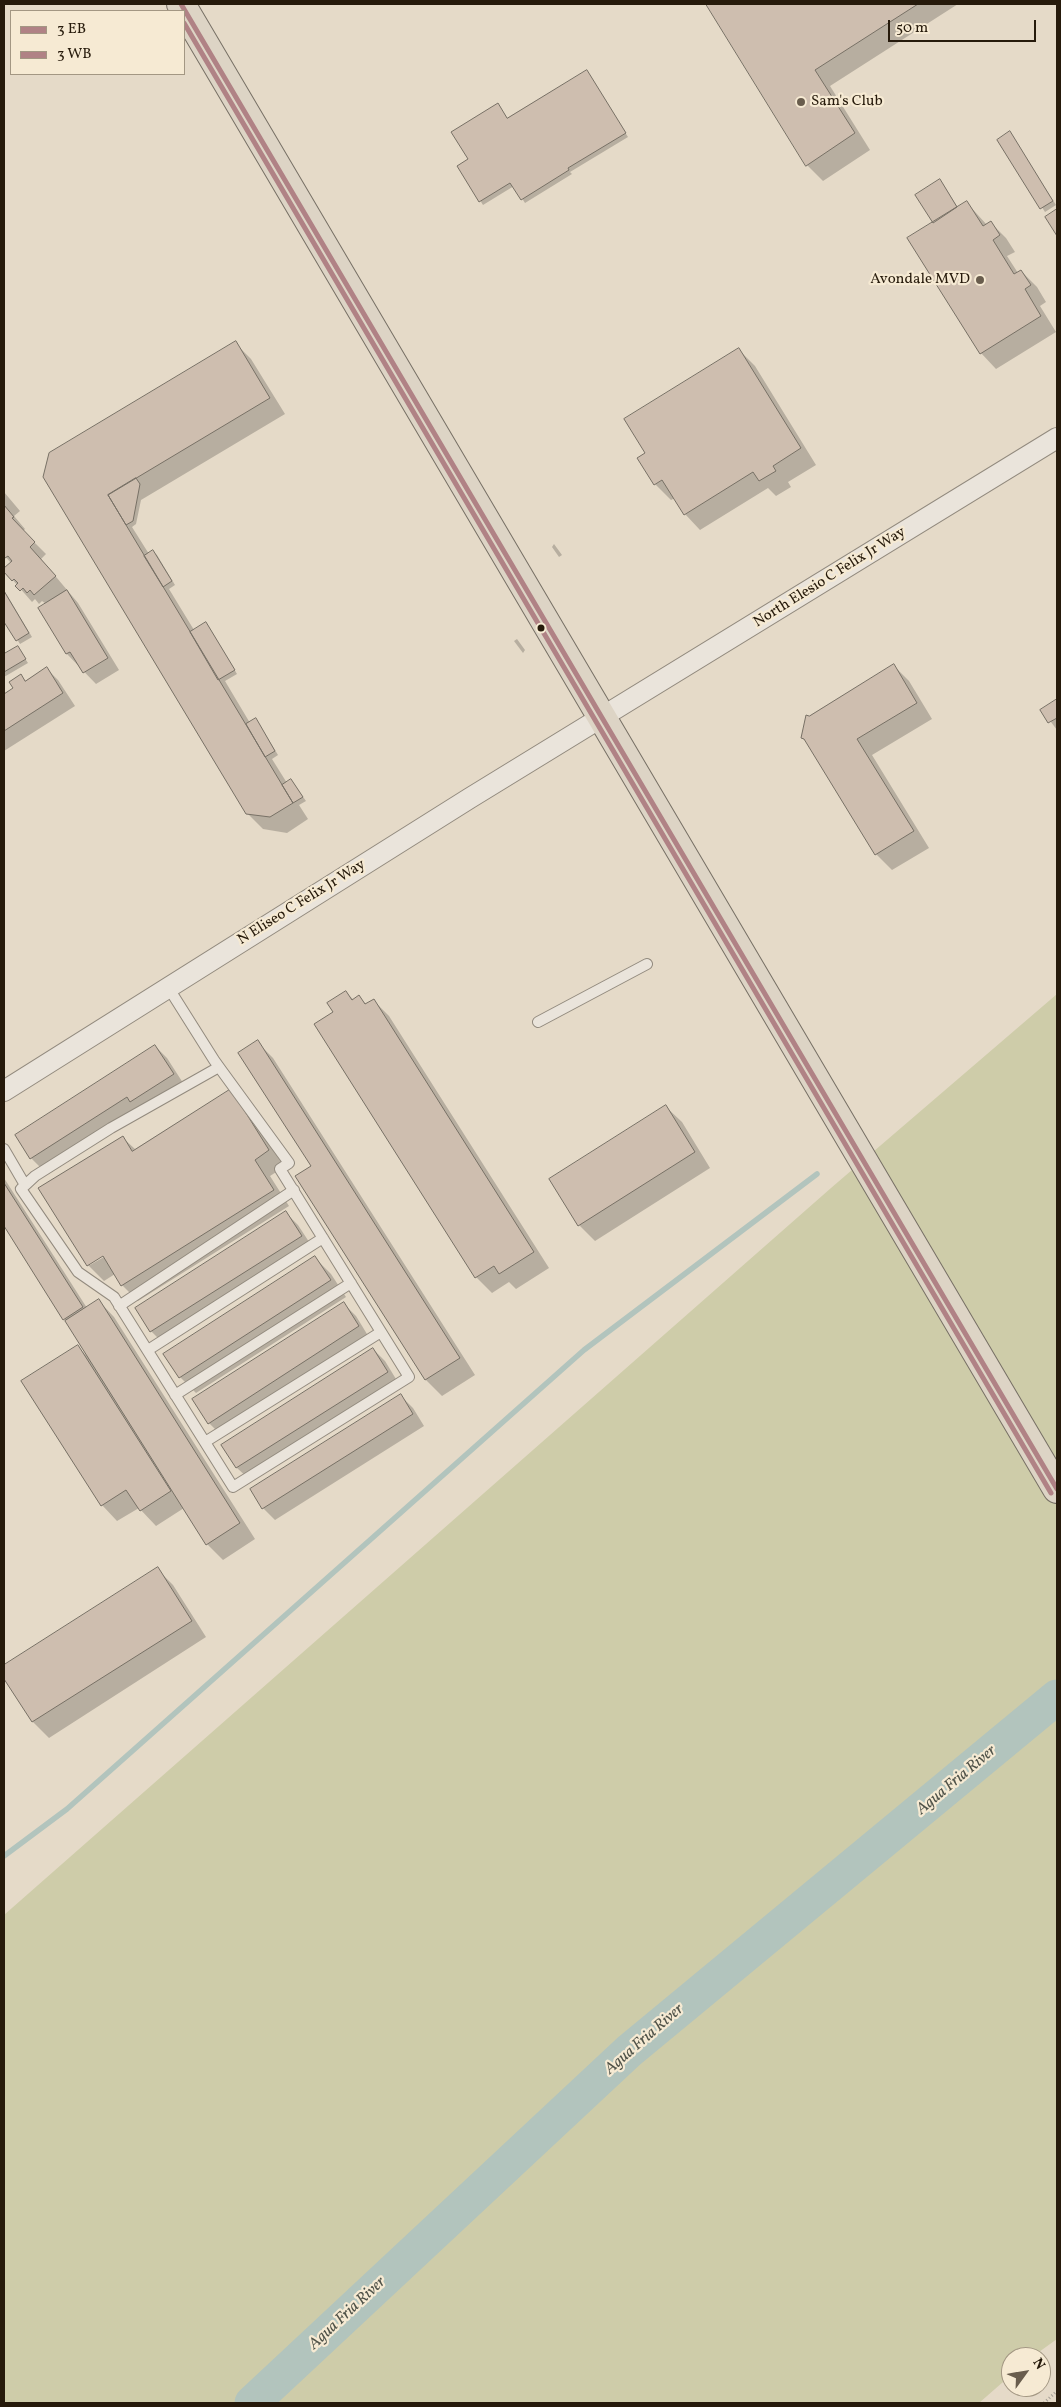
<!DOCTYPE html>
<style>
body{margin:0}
#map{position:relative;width:1061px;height:2407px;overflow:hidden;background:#e5dac8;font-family:Vollkorn,serif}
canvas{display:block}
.frame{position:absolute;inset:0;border:5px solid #261a0b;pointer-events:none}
.legend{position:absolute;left:10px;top:10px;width:175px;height:65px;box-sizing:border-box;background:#f6ead3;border:1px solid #a39783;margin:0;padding:6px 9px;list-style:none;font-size:15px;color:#261a0b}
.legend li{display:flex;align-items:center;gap:10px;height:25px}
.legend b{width:25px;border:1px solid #a39783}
.north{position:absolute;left:1001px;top:2347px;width:50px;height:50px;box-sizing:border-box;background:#f6ead3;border:1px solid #a39783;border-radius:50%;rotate:58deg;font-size:14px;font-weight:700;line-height:20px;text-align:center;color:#261a0b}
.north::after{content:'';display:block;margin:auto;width:18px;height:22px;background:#695d4d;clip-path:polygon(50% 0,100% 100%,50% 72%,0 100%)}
.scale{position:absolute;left:888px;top:20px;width:148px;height:22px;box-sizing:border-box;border:2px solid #261a0b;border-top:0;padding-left:6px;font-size:15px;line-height:18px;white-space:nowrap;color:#261a0b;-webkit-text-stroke:4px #f6ead3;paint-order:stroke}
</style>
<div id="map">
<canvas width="1061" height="2407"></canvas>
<div class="frame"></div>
<ul class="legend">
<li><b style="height:6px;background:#b08285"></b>3 EB</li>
<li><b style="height:6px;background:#b08285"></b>3 WB</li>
</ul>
<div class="north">N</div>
<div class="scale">50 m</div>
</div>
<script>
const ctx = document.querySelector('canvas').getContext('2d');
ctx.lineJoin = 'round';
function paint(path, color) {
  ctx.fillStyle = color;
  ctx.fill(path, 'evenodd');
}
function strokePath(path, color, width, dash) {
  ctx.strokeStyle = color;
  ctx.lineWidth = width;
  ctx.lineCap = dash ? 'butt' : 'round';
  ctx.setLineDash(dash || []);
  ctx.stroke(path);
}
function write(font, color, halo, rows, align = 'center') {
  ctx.font = font + ' Vollkorn,serif';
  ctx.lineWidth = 4.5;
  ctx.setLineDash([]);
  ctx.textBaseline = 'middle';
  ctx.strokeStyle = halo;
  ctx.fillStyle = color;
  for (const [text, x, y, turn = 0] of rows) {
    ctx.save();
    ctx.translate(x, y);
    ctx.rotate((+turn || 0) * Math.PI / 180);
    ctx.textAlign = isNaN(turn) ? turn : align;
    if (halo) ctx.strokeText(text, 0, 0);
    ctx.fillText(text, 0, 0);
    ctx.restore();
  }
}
paint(new Path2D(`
 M1057 994V2339L1032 2357H1011V2375L979 2403H4V1915L831 1188Z`), '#cecca9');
paint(new Path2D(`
 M707 4H958L830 86 870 150 823 181 807 165Z
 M587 72 628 137 570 172 572 174 525 203 514 186 483 205 459 167 470 160 498 105 508 119Z
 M1010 133 1056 205 1045 212 999 140Z
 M943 184 958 208 967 203 987 225 991 223 1006 238 1015 252 1007 256 1018 273 1021 271 1037 287 1046 302 1040 306 1056 332 996 369 981 353 934 223Z
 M235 343 251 359 285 414 141 500 136 524 132 527 149 554 153 552 157 555 175 585 169 589 194 630 206 623 209 627 237 674 225 681 250 723 259 724 278 755 272 759 287 783 291 780 306 801 299 805 308 819 287 833 263 829 247 813 44 477Z
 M739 350 755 366 816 465 788 482 791 487 776 496 768 488 700 530 685 514 675 498 671 500 655 484 639 458 647 454Z
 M4 492 20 511 14 516 25 529 23 531 46 554 41 559 78 603 119 670 96 684 67 654 40 608 46 604 42 601 39 604 35 599 32 602 4 570 11 563 4 555Z
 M554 544 562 555 559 557 552 547Z
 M4 590 32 637 20 644 4 619Z
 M517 639 525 650 523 653 514 641Z
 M18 648 28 663 4 677V656Z
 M893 665 909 681 932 719 872 755 929 848 892 870 876 854 810 745 802 738 809 717Z
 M46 668 58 680 75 706 4 751V696L15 688 21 676 26 681Z
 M1057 701V730L1042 710Z
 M346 993 354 1000 359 997 367 1005 373 1000 389 1016 549 1268 516 1289 509 1282 492 1293 476 1277Z
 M257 1042 273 1058 475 1375 442 1396 426 1380 297 1177 312 1167Z
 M155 1046 167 1058 185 1086 43 1170 31 1158Z
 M247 1106 284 1167 270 1176 289 1206 138 1301 122 1285 115 1274 104 1281 88 1265 122 1137 136 1150ZM107 1252 109 1254 90 1265V1262Z
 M666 1107 682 1122 710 1168 595 1241 579 1225Z
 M4 1178 87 1308 99 1301 114 1317 255 1539 223 1560 207 1544 184 1508 156 1526 139 1508 117 1521 102 1505 78 1347 88 1357 4 1223Z
 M286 1213 298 1225 313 1248 163 1343 151 1331Z
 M315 1258 331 1274 346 1297 196 1393 180 1377Z
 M344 1304 356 1316 370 1339 221 1435 209 1423Z
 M373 1349 385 1361 399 1384 249 1479 237 1468 223 1445Z
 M401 1396 413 1408 424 1426 275 1520 263 1508Z
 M157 1569 173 1585 206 1637 49 1738 33 1722 4 1676V1667Z`), '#0003');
strokePath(new Path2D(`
 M4 1856 67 1809 584 1350 817 1174`), '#b2c4bd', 5.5);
strokePath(new Path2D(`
 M252 2403 629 2051 1057 1697`), '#b2c4bd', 35);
const building = new Path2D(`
 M706 4H918L815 70 855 133 806 166Z
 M587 70 626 133 568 168 569 170 521 200 510 183 479 202 457 166 468 159 451 132 498 103 507 118Z
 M1010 131 1053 201 1040 209 997 140Z
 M940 179 957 207 933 223 915 195Z
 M967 201 983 226 991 221 1000 235 993 240 1014 274 1021 270 1031 285 1025 289 1041 316 980 354 907 238Z
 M1057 209V236L1045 217Z
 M236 341 270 398 108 495 293 803 270 817 246 814 43 477 49 453Z
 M739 348 801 448 773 466 776 471 759 481 753 472 684 515 662 480 654 485 637 458 645 453 624 419Z
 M136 478 140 484 133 521 126 525 108 495Z
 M4 505 14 517 12 518 35 542 30 547 56 576 34 595 30 590 27 593 23 588 20 591 15 586 18 583 14 579 12 581 4 572V568L12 561 8 556 5 558 4 557Z
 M153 550 172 581 163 587 144 556Z
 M67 590 108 658 83 673 70 652 66 654 38 608Z
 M4 591 29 633 16 641 4 622Z
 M206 622 235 670 218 680 190 632Z
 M18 646 26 659 4 672V654Z
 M894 664 917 703 857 739 914 831 875 855 804 739 801 738 806 715 809 716Z
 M47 667 63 693 4 731V694L13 688 9 682 21 674 25 681Z
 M1057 699V718L1048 723 1040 710Z
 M256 718 275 751 265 757 246 724Z
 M291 779 303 797 293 803 282 785Z
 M346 991 352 1000 359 995 365 1004 374 999 534 1252 499 1274 494 1266 475 1278 314 1024 333 1012 327 1003Z
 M258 1040 460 1358 425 1380 295 1176 311 1166 238 1053Z
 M155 1045 174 1074 130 1102 127 1097 30 1159 15 1135Z
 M231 1089 269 1150 255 1160 274 1190 121 1286 103 1256 87 1266 38 1188 123 1136 132 1151Z
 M666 1105 695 1152 578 1226 549 1179Z
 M4 1183 83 1307 63 1320 4 1226Z
 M286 1211 302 1236 150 1332 135 1308Z
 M315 1256 331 1280 179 1378 163 1354Z
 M99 1299 240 1523 206 1545 65 1321Z
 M344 1302 359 1326 208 1424 192 1399Z
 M78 1345 171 1491 140 1511 126 1490 101 1506 21 1381Z
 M373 1348 388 1372 236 1468 221 1445Z
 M401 1394 413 1414 262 1509 250 1489Z
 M158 1567 192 1621 32 1722 4 1679V1665Z`);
paint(building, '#cebeaf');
strokePath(building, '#777065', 1);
const lane = new Path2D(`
 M168 987 214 1060 219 1067 289 1163 280 1169 409 1377 233 1487 114 1297 78 1272 21 1189 35 1176 111 1128 219 1067
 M538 1022 647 964
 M4 1149 25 1185
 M119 1306 294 1190
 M148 1350 323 1238
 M175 1395 351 1283
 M205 1442 381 1332`);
const street = new Path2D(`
 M4 1091 470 798 1057 438`);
const primary = new Path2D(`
 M181 4 1057 1489`);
strokePath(lane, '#928a7e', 12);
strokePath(street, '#928a7e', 22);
strokePath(primary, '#777065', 30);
strokePath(new Path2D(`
 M1044 2403 1057 2391`), '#a49e96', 3, [1, 2.5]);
strokePath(lane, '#eae4db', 10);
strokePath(street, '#eae4db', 20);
strokePath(primary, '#ddd4c5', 28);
strokePath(new Path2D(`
 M181 4 1057 1489`), '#b08285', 5);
strokePath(new Path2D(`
 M184 23 1051 1493`), '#b08285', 5);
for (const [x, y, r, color] of [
 [801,102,5,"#695d4d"],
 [980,280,5,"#695d4d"],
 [541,628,4.5,"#261a0b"]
]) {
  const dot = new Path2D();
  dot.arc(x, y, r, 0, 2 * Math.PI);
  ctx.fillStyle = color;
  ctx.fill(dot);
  strokePath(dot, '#f6ead3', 2);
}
write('15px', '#261a0b', '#f6ead3', [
 ["Sam's Club",811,102],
 ["Avondale MVD",970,280,"right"]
], 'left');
write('15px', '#261a0b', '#f6ead3', [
 ["North Elesio C Felix Jr Way",830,578,-32],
 ["N Eliseo C Felix Jr Way",302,903,-32]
]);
write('italic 16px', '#4f5248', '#f6ead3', [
 ["Agua Fria River",957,1781,-40],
 ["Agua Fria River",645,2040,-41],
 ["Agua Fria River",348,2314,-43]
]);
</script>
